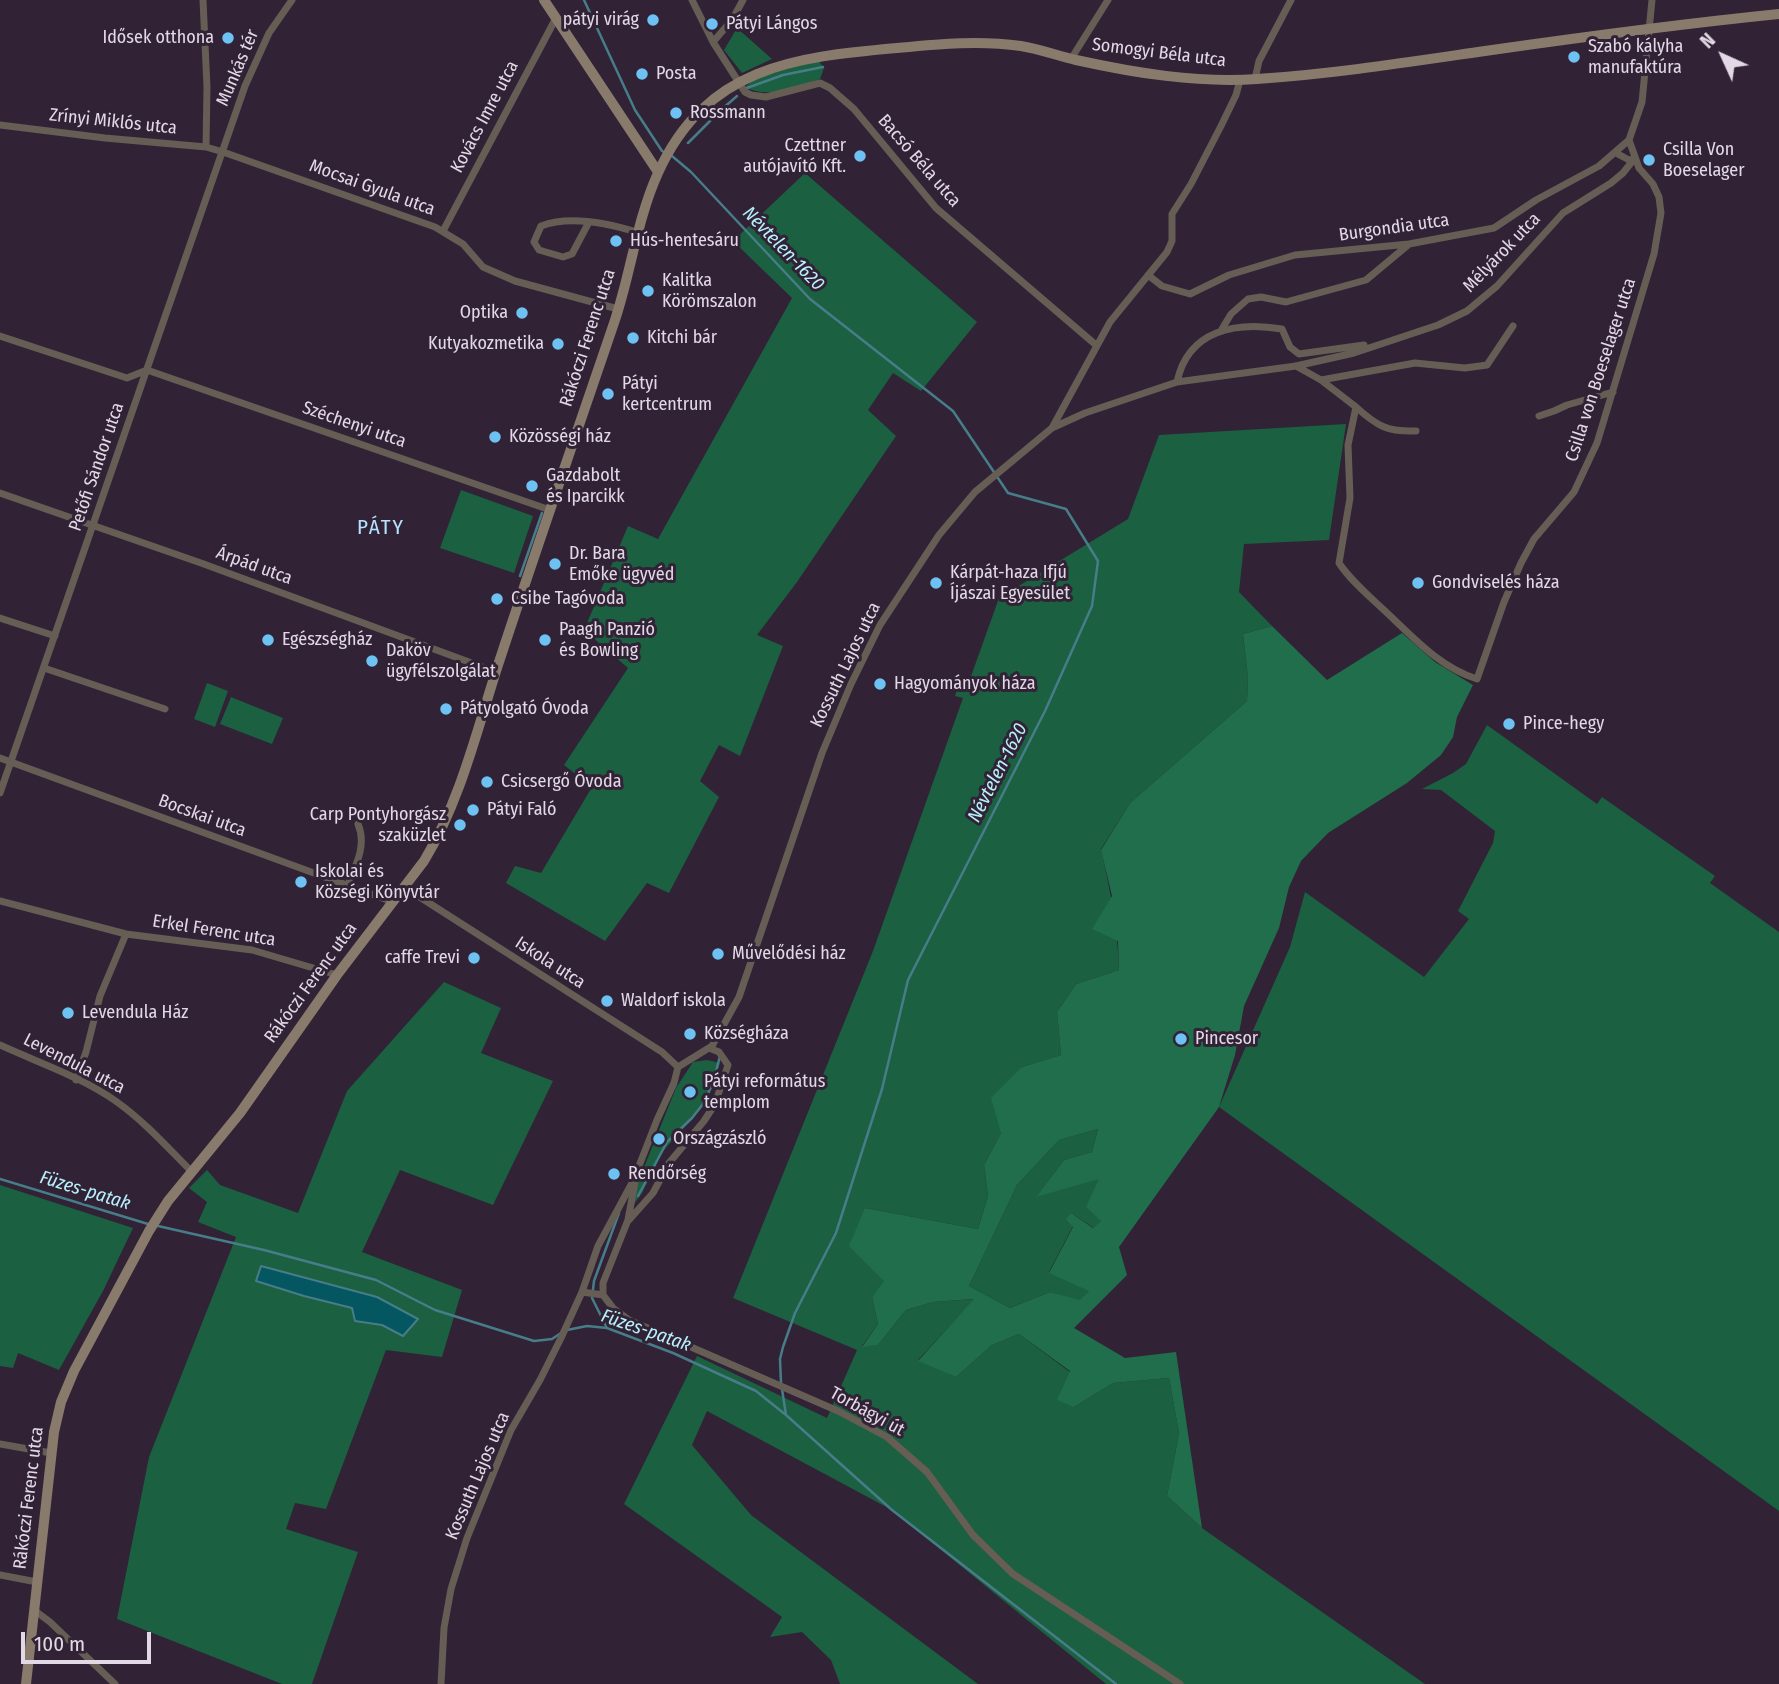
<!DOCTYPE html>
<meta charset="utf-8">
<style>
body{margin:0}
#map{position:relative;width:1779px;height:1684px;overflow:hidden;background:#312236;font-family:"Fira Sans Condensed",sans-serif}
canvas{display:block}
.north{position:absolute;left:1688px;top:21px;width:70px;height:70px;-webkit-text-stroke:5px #312236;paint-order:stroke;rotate:315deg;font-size:19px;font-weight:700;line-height:28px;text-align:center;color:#e3d9e6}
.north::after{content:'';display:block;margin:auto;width:24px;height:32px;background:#e3d9e6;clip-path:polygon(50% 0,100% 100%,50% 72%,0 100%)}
.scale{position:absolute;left:21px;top:1632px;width:130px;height:32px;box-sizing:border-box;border:4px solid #e3d9e6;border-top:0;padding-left:9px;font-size:21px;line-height:24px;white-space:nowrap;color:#e3d9e6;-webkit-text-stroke:5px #312236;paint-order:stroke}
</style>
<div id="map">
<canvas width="1779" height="1684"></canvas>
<div class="north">N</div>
<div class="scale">100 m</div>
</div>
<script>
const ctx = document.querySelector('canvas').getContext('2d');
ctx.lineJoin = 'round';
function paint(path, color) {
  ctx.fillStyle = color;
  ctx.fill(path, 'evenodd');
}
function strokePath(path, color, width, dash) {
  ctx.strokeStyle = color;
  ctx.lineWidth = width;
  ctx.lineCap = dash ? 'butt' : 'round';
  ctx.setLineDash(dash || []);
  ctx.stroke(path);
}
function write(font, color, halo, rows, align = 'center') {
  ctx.font = font + ' "Fira Sans Condensed",sans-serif';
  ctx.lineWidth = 6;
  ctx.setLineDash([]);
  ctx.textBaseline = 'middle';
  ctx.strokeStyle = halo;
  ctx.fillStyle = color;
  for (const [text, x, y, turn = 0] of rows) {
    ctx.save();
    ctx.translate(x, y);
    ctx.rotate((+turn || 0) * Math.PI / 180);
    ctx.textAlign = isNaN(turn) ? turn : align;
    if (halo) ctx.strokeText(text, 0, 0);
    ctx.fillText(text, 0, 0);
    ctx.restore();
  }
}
paint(new Path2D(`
 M737 28 772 59 742 73 724 50Z
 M818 60 824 68 820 79C797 86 768 100 745 87L756 78Z
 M805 173 977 322 921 391 893 373 868 410 896 436 797 582 757 635 783 646 740 756 719 745 700 781 719 797 669 893 647 883 605 941 506 883 515 866 541 873 592 787 564 765 628 668 584 630 628 526 658 539 792 298 733 241Z
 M1346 424 1329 540 1244 544 1239 592 1272 626 1243 634 1248 678 1247 701 1130 803 1101 849C1110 890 1118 929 1119 970L1076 984 1057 1012 1061 1055 1022 1067 1001 1133 984 1165 988 1196 978 1229 865 1208 885 1281 872 1297 878 1324 862 1346 878 1345 906 1310 933 1302 975 1299 918 1360 956 1377 992 1345 1019 1334 1070 1372 1074 1407 1113 1383 1169 1378 1179 1433 1167 1496 1202 1528 1425 1684H1106L892 1510 707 1411 692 1445 751 1515 978 1684H840L831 1660 802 1632 770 1637 782 1617 624 1504 697 1356 827 1418 857 1350 733 1298 873 951 963 698 955 696 960 678 970 679 999 598 1128 519 1159 435Z
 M461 490 533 516 514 573 440 548Z
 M207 683 228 691 215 727 194 719Z
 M231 697 283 718 272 744 220 724Z
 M1487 725 1597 804 1602 797 1715 876 1710 883 1779 932V1511L1219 1107 1290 947 1305 892 1424 977 1469 919 1458 911 1493 843 1495 831 1441 790 1422 789 1453 773 1466 764Z
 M444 982 501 1008 481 1053 553 1081 493 1205 400 1170 362 1252 462 1290 442 1357 386 1350 326 1509 295 1503 286 1529 358 1552 312 1684H282L117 1619 149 1457 236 1237 198 1222 207 1202 189 1188 207 1170 220 1185 298 1213 347 1091Z
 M707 1060 720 1063 706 1103 663 1151 642 1193 634 1204 630 1202 676 1088 693 1062Z
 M1098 1129 1092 1152 1064 1160 1037 1196 1099 1178 1101 1221 1094 1228 1071 1213 1073 1226 1049 1272 1090 1290 1080 1301 1050 1292 1010 1308 969 1286 1017 1185 1059 1140Z
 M0 1185 133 1228 103 1291 59 1370 18 1353 13 1368 0 1366Z`), '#1a6041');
paint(new Path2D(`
 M1272 626 1327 680 1402 633 1435 662 1473 685 1457 717 1453 737 1441 755 1407 783 1328 833 1301 861 1289 887 1279 928 1244 1006 1235 1055 1219 1107 1119 1247 1127 1275 1074 1328 1125 1358 1176 1352 1202 1528 1167 1496 1179 1433 1169 1378 1113 1383 1074 1407 1057 1400 1070 1371 1019 1334 992 1345 956 1377 918 1361 974 1299 933 1302 906 1310 878 1345 862 1347 878 1324 872 1297 884 1281 849 1246 865 1208 978 1229 988 1196 984 1165 1001 1133 991 1098 1022 1067 1061 1055 1057 1012 1076 984 1119 970 1118 941 1092 929 1112 896 1101 850 1130 803 1247 701 1248 678 1243 634ZM1098 1129 1092 1152 1064 1160 1036 1197 1099 1179 1086 1207 1101 1221 1093 1228 1071 1213 1066 1219 1073 1227 1049 1273 1089 1291 1080 1300 1050 1292 1010 1308 969 1286 1017 1185 1059 1140Z`), '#206e4b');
const water = new Path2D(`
 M261 1266 377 1297 418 1319 403 1336 382 1325 355 1321 352 1308 304 1296 256 1281Z`);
paint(water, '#045661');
strokePath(water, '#477d89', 2);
strokePath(new Path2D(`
 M584 0 635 110 662 151 666 153
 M747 88 783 75 823 67
 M721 110 737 96
 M688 143 716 115
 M672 156 691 172 810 299 953 411 1008 493 1066 509 1098 561 1092 606 1045 711 908 980 882 1089 836 1233 795 1313 783 1347 780 1359 781 1383
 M520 576 542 513
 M0 1179 148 1224
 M638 1196 667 1142 692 1118 703 1104 713 1083 720 1056
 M158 1226 264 1250 376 1280 435 1310 534 1341 552 1339 561 1333
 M607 1328 592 1298 594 1281 619 1213
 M567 1330 587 1326 607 1328 673 1353 756 1391 786 1415 892 1510 1116 1684
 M782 1389 786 1415`), '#477d89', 2.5);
strokePath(new Path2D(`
 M203 0 207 87 206 147
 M692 0 713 42 745 92 751 95 766 97 820 83 830 88 854 109 936 208 1096 345
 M713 42 732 20 743 0
 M1071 59 1108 0
 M1255 79 1259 61 1291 0
 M0 125 105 138 206 147 223 152 435 227 463 244 483 267 515 281 618 309
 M1616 153 1629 160 1634 159
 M589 222 572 254 563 257 539 250 534 242 541 226C571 215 611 224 639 233
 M443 231 556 18
 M1148 275 1162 286 1190 294 1229 275 1295 255 1409 244 1494 228 1536 200 1599 166 1629 140
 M1222 329 1231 314 1248 299 1261 297 1286 302 1366 280 1408 245
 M0 336 127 378 147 370 550 510
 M1296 366 1321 380 1356 407 1348 445 1350 498 1339 563C1351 581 1369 596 1385 611 1413 637 1439 667 1477 679L1504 602 1521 563 1534 539 1574 492 1597 443 1654 254 1661 213 1659 197 1653 184 1639 168 1629 140 1642 102 1652 0
 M1321 380 1415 363 1465 368 1487 365 1513 326
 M1177 382C1188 330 1236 321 1282 329L1290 347 1299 354 1364 345
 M1356 407C1377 426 1387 432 1416 431
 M1539 416 1554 411 1567 405 1613 392
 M1052 428 1085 413 1177 382 1296 366 1354 353 1438 325 1467 311 1497 286 1563 213 1611 183 1623 173 1634 159
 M0 493 201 563 496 672
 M0 618 55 636
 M44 668 165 709
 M0 758 393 902
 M0 793 245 86 269 33 292 0
 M348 884C356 865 367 845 358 824
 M404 887 662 1052 678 1067
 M0 901 126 934 252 950 337 975
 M0 1045C39 1063 82 1077 117 1102 145 1122 168 1148 192 1172
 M76 1080 86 1052 100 996 126 934
 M629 1220 653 1193 669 1163 704 1121 715 1104 728 1065 719 1052 709 1048
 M582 1292 603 1295
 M603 1295V1283L628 1220 637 1171 657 1120 674 1083 678 1067 712 1046 739 997 822 753 851 684 880 625 939 535 975 492 1052 428 1110 322 1167 252 1172 241V214L1191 184 1221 126 1236 95 1240 80
 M603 1295 613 1308 629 1320 838 1411 887 1437 927 1472 973 1535 1013 1574 1180 1684
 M0 1444 51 1453
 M0 1575 37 1582
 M34 1610 50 1622 115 1684
 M441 1684 444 1628 451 1589 467 1538 511 1430 540 1380 561 1338 582 1292 598 1246 632 1183`), '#665d54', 7);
strokePath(new Path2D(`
 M544 0 658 172
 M26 1684 54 1432 61 1402 74 1371 149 1231 168 1201 240 1113 337 975 424 861C460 802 477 730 498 665 536 549 576 435 615 320 631 272 637 219 658 173 706 67 794 57 897 48 939 44 979 40 1021 46 1040 49 1058 56 1076 60 1135 73 1196 83 1257 79 1333 74 1409 62 1485 51 1583 37 1680 24 1779 14`), '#887b6c', 10);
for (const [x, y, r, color] of [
 [653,20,7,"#6dc2f3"],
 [712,24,7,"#6dc2f3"],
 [228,38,7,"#6dc2f3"],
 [1574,57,7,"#6dc2f3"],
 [642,74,7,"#6dc2f3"],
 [676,113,7,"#6dc2f3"],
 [860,156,7,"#6dc2f3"],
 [1649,160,7,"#6dc2f3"],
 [616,241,7,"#6dc2f3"],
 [648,291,7,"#6dc2f3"],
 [522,313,7,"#6dc2f3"],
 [633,338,7,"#6dc2f3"],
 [558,344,7,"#6dc2f3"],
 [608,394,7,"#6dc2f3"],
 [495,437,7,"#6dc2f3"],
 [532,486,7,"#6dc2f3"],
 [555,564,7,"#6dc2f3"],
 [936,583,7,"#6dc2f3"],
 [1418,583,7,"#6dc2f3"],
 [497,599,7,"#6dc2f3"],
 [268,640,7,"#6dc2f3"],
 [545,640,7,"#6dc2f3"],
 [372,661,7,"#6dc2f3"],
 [880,684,7,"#6dc2f3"],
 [446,709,7,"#6dc2f3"],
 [1509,724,7,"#6dc2f3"],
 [487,782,7,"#6dc2f3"],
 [473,810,7,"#6dc2f3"],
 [460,825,7,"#6dc2f3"],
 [301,882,7,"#6dc2f3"],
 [718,954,7,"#6dc2f3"],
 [474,958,7,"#6dc2f3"],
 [607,1001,7,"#6dc2f3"],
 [68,1013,7,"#6dc2f3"],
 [690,1034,7,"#6dc2f3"],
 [1181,1039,7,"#6dc2f3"],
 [690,1092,7,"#6dc2f3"],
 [659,1139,7,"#6dc2f3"],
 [614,1174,7,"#6dc2f3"]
]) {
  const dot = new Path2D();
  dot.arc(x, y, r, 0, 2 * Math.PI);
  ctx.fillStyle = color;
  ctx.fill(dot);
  strokePath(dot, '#312236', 2.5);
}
write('18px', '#e3d9e6', '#312236', [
 ["pátyi virág",639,20,"right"],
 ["Pátyi Lángos",726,24],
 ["Idősek otthona",214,38,"right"],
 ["Szabó kályha",1588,47],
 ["manufaktúra",1588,68],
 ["Posta",656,74],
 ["Rossmann",690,113],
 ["Czettner",846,146,"right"],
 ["autójavító Kft.",846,167,"right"],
 ["Csilla Von",1663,150],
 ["Boeselager",1663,171],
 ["Hús-hentesáru",630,241],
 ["Kalitka",662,281],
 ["Körömszalon",662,302],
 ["Optika",508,313,"right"],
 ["Kitchi bár",647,338],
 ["Kutyakozmetika",544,344,"right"],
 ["Pátyi",622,384],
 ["kertcentrum",622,405],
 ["Közösségi ház",509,437],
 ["Gazdabolt",546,476],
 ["és Iparcikk",546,497],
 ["Dr. Bara",569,554],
 ["Emőke ügyvéd",569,575],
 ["Kárpát-haza Ifjú",950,573],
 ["Íjászai Egyesület",950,594],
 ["Gondviselés háza",1432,583],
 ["Csibe Tagóvoda",511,599],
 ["Paagh Panzió",559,630],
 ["és Bowling",559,651],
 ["Egészségház",282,640],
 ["Daköv",386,651],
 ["ügyfélszolgálat",386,672],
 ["Hagyományok háza",894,684],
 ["Pátyolgató Óvoda",460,709],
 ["Pince-hegy",1523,724],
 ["Csicsergő Óvoda",501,782],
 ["Pátyi Faló",487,810],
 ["Carp Pontyhorgász",446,815,"right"],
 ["szaküzlet",446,836,"right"],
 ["Iskolai és",315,872],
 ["Községi Könyvtár",315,893],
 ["Művelődési ház",732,954],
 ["caffe Trevi",460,958,"right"],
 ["Waldorf iskola",621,1001],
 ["Levendula Ház",82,1013],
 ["Községháza",704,1034],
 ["Pincesor",1195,1039],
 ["Pátyi református",704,1082],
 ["templom",704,1103],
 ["Országzászló",673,1139],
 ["Rendőrség",628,1174]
], 'left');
write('18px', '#e3d9e6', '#312236', [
 ["Somogyi Béla utca",1159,53,7],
 ["Munkás tér",238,68,-67],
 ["Kovács Imre utca",485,117,-62],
 ["Zrínyi Miklós utca",113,122,6],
 ["Bacsó Béla utca",919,161,49],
 ["Mocsai Gyula utca",372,188,20],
 ["Burgondia utca",1394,228,-8],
 ["Mélyárok utca",1502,253,-46],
 ["Rákóczi Ferenc utca",588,338,-72],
 ["Csilla von Boeselager utca",1601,370,-72],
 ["Széchenyi utca",354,425,19],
 ["Petőfi Sándor utca",97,467,-71],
 ["Árpád utca",254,566,20],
 ["Kossuth Lajos utca",846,665,-64],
 ["Bocskai utca",202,816,20],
 ["Erkel Ferenc utca",214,931,9],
 ["Iskola utca",550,963,33],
 ["Rákóczi Ferenc utca",311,983,-54],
 ["Levendula utca",74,1064,27],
 ["Torbágyi út",867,1412,29],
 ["Kossuth Lajos utca",478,1476,-67],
 ["Rákóczi Ferenc utca",29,1498,-83]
]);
write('italic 19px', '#b7f0fa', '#312236', [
 ["Névtelen-1620",783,249,46],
 ["Névtelen-1620",998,773,-63],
 ["Füzes-patak",85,1191,17],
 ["Füzes-patak",646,1331,19]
]);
ctx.letterSpacing = '2px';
write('21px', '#b6e2fe', '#312236', [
 ["PÁTY",381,528]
]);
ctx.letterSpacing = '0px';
</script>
